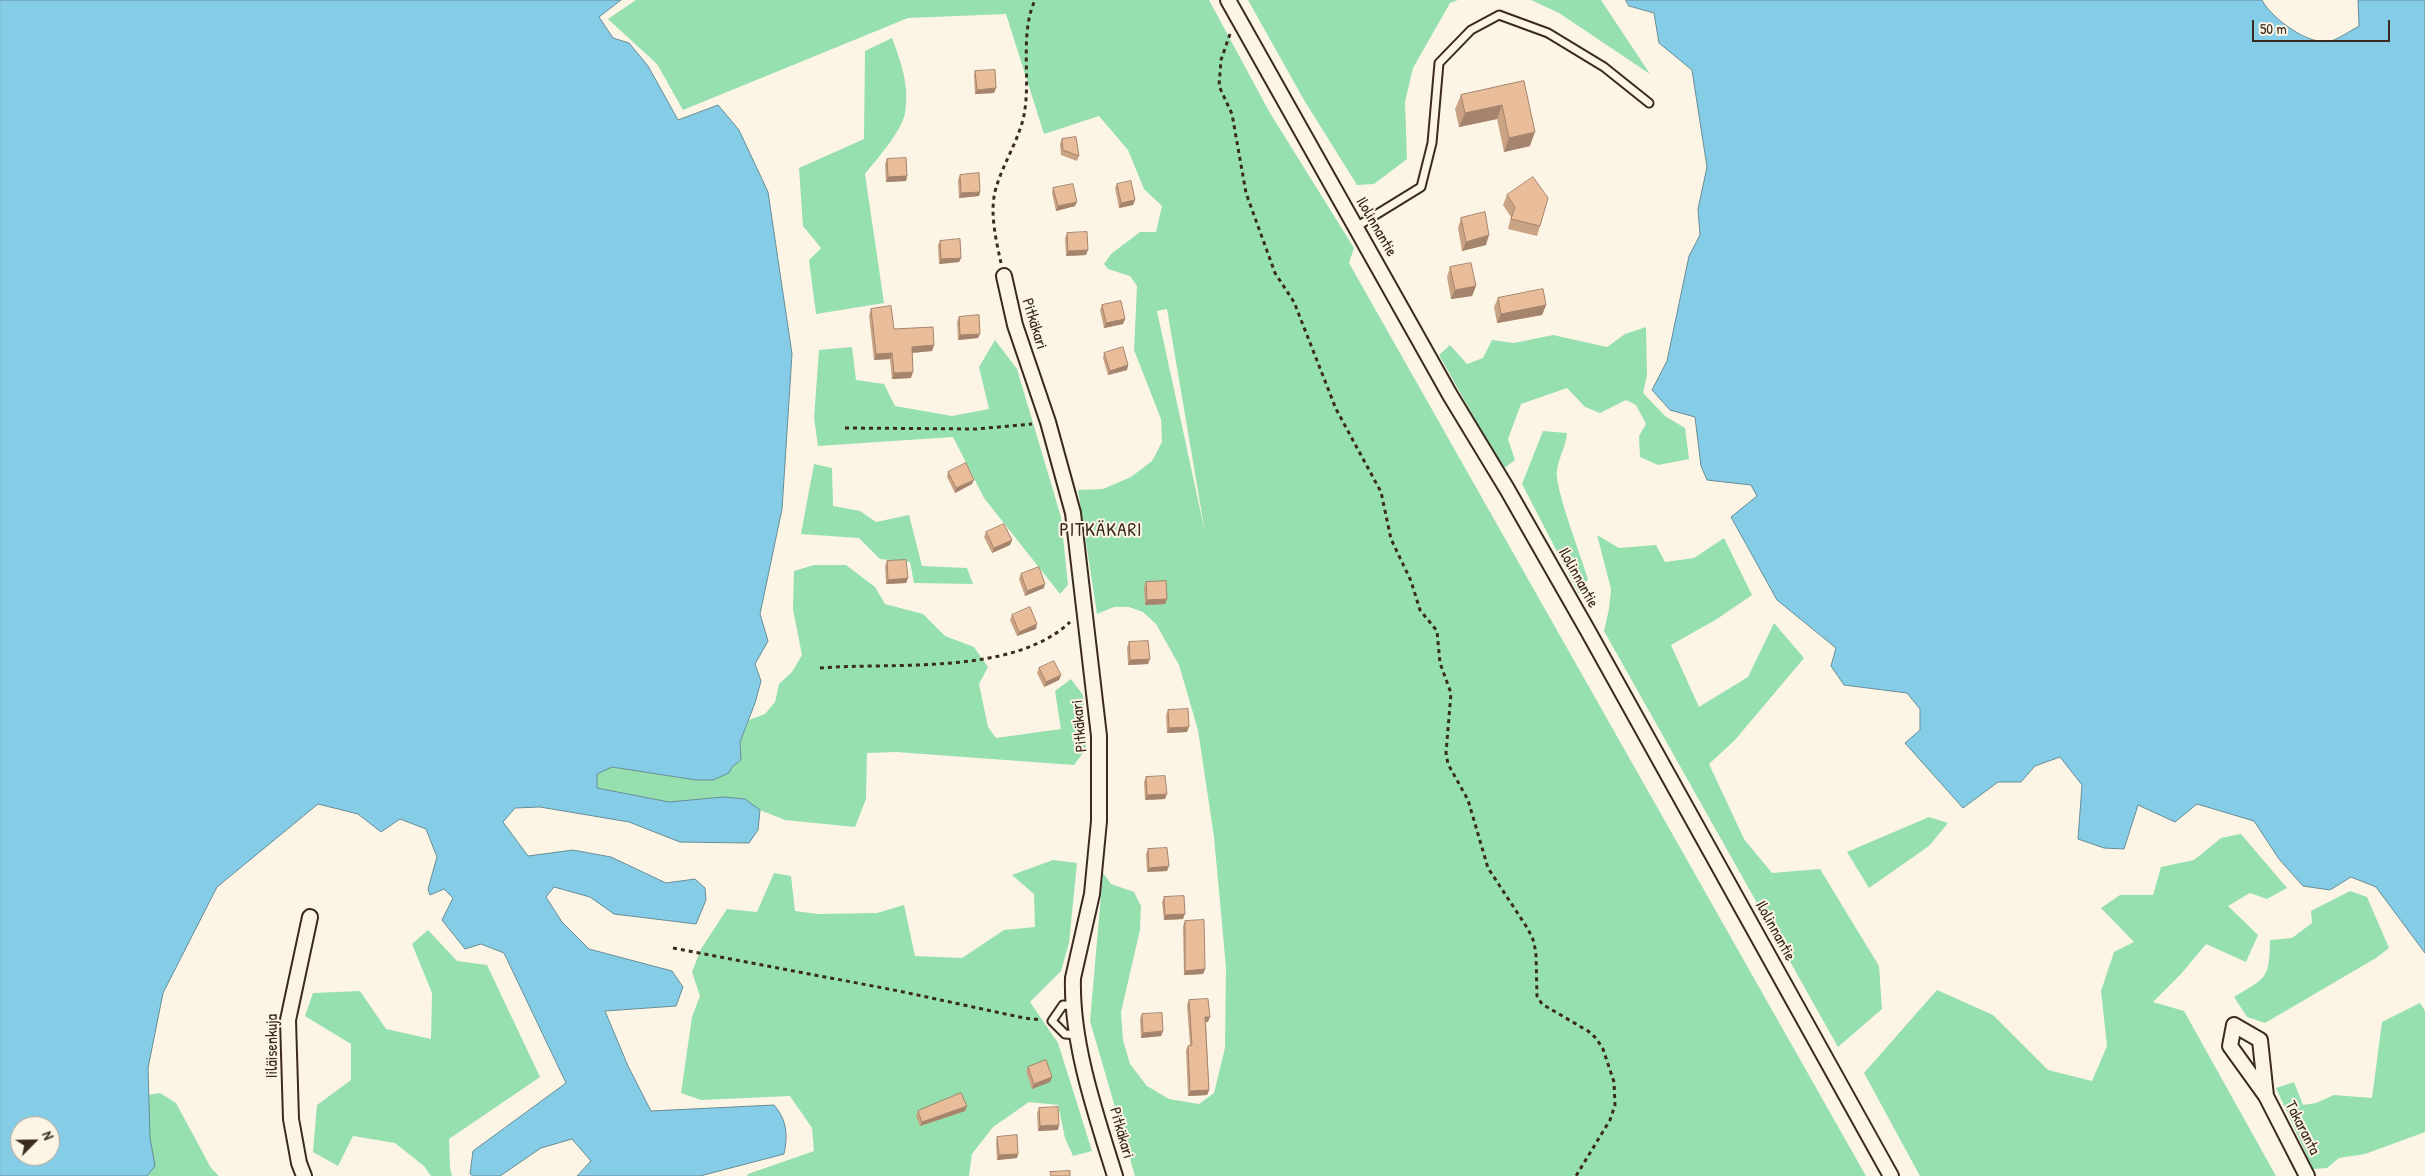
<!DOCTYPE html>
<meta charset="utf-8">
<style>
body{margin:0}
#map{position:relative;width:2425px;height:1176px;overflow:hidden;background:#fcf5e5;font-family:"Patrick Hand",sans-serif}
canvas{display:block}
.north{position:absolute;left:10px;top:1116px;width:50px;height:50px;box-sizing:border-box;background:#fcf5e5;border:1px solid #afa495;border-radius:50%;rotate:67deg;font-size:14px;font-weight:700;line-height:20px;text-align:center;color:#3b2a1e}
.north::after{content:'';display:block;margin:auto;width:18px;height:22px;background:#3b2a1e;clip-path:polygon(50% 0,100% 100%,50% 72%,0 100%)}
.scale{position:absolute;left:2252px;top:20px;width:138px;height:22px;box-sizing:border-box;border:2px solid #3b2a1e;border-top:0;padding-left:6px;font-size:15px;line-height:18px;white-space:nowrap;color:#3b2a1e;-webkit-text-stroke:4px #fcf5e5;paint-order:stroke}
</style>
<div id="map">
<canvas width="2425" height="1176"></canvas>
<div class="north">N</div>
<div class="scale">50 m</div>
</div>
<script>
const ctx = document.querySelector('canvas').getContext('2d');
ctx.lineJoin = 'round';
function paint(path, color) {
  ctx.fillStyle = color;
  ctx.fill(path, 'evenodd');
}
function strokePath(path, color, width, dash) {
  ctx.strokeStyle = color;
  ctx.lineWidth = width;
  ctx.lineCap = dash ? 'butt' : 'round';
  ctx.setLineDash(dash || []);
  ctx.stroke(path);
}
function write(font, color, halo, rows, align = 'center') {
  ctx.font = font + ' "Patrick Hand",sans-serif';
  ctx.lineWidth = 4;
  ctx.setLineDash([]);
  ctx.textBaseline = 'middle';
  ctx.strokeStyle = halo;
  ctx.fillStyle = color;
  for (const [text, x, y, turn = 0] of rows) {
    ctx.save();
    ctx.translate(x, y);
    ctx.rotate((+turn || 0) * Math.PI / 180);
    ctx.textAlign = isNaN(turn) ? turn : align;
    if (halo) ctx.strokeText(text, 0, 0);
    ctx.fillText(text, 0, 0);
    ctx.restore();
  }
}
paint(new Path2D(`
 M636 0H1209L1270 113 1354 248 1349 263 1866 1176H1135L1090 1021 1103 873 1111 884 1134 892 1141 906 1140 930 1121 1012 1123 1040 1130 1064 1147 1086 1169 1099 1199 1104 1214 1093 1225 1048 1226 968 1214 837 1198 730 1179 665 1156 624 1143 612 1129 607H1114L1097 614 1078 490 1103 489 1131 477 1152 461 1162 442 1161 419 1134 350 1137 286 1130 276 1108 269 1104 264 1111 254 1140 232H1156L1162 206 1144 189 1128 150 1099 116 1044 134 1006 14 908 18 683 110 657 64 608 19ZM1167 309 1205 532 1157 311Z
 M1248 0H1458L1450 3 1413 68 1405 102 1407 159 1374 184 1357 185 1304 100Z
 M1531 0H1601L1650 74 1559 13Z
 M892 38C901 62 910 87 905 113 902 131 877 159 865 174L884 303 816 314 809 260 821 248 803 226 799 168 864 139 865 51Z
 M1646 327 1647 375 1643 393 1665 416 1685 428 1689 459 1658 465 1640 457 1639 436 1646 424 1636 405 1626 400 1600 413 1585 407 1567 388 1521 404 1508 439 1515 460 1503 469 1439 355 1450 345 1467 364 1483 358 1492 340 1514 343 1553 335 1607 347 1625 334Z
 M995 340 1017 369 1061 517 1068 585 1060 594 984 498 953 437 818 446 814 418 819 350 852 347 856 380 884 384 895 406 952 416 989 409 979 367Z
 M1543 431 1567 433C1566 446 1559 457 1557 470 1554 487 1582 558 1588 579L1579 594 1522 484Z
 M814 464 832 468 833 506 860 511 876 522 909 515 922 566 967 568 973 584 914 583 910 562 880 559 859 538 801 534Z
 M1597 535 1619 548 1656 545 1665 562 1694 558 1724 538 1752 595 1717 619 1671 645 1699 707 1748 677 1774 623 1804 658 1735 740 1709 764 1744 839 1772 873 1820 869 1879 966 1882 1009 1838 1047 1604 631 1609 609 1611 589Z
 M814 565H846L875 587 885 604 923 614 945 636 974 647 988 667 979 684 988 727 996 738 1061 729 1055 691 1071 679 1083 695 1086 749 1074 765 896 752 867 753 866 799 855 827 785 820 760 810 745 799 723 797 669 802 597 788V774L612 767 696 780H713L729 773 732 767 741 760 740 742 749 720 765 714 775 702 779 684 792 672 802 655 793 609 794 571Z
 M1929 817 1948 823 1929 846 1869 888 1847 852Z
 M2241 834 2287 888 2267 899 2250 893 2228 906 2258 935 2246 962 2206 944 2181 974 2153 1002 2184 1011 2276 1176H1920L1864 1073 1937 990 1993 1015 2048 1070 2092 1081 2107 1046 2101 991 2114 952 2134 942 2101 908 2120 895H2153L2161 867 2194 860 2221 838Z
 M1053 860 1077 863 1069 943 1061 971 1030 1002 1058 1043 1092 1151 1073 1156 1065 1138 1058 1105 1029 1102 993 1127 972 1154 969 1176H747L748 1174 814 1151 812 1128 790 1096 701 1100 681 1093 692 1017 700 996 692 972 701 949 727 909 757 912 774 873 791 876 795 911 817 914 877 913 904 905 915 956 962 958 1004 930 1035 927 1034 894 1012 875Z
 M2350 891 2367 897 2389 948 2376 958 2265 1023 2247 1017 2234 997C2267 977 2269 980 2270 940L2292 938 2312 923 2311 911Z
 M428 930 457 961 487 965 540 1077 449 1139 450 1167 452 1176H431L424 1166 395 1143 353 1136 338 1166 313 1152 317 1105 351 1080V1044L305 1016 313 993 360 991 386 1029 431 1039 432 993 412 944Z
 M2420 1003 2425 1011V1132L2365 1154 2339 1158 2327 1168 2313 1169 2276 1088 2294 1082 2303 1105 2316 1103 2334 1095 2372 1098 2382 1022Z
 M160 1093 176 1103 211 1168 219 1176H138L147 1095Z`), '#96dfaf');
const water = new Path2D(`
 M0 0H621L599 17 613 38 629 43 648 66 678 120 718 105 739 130 768 192 792 354 782 509 760 614 768 641 755 664 761 681 755 703 740 742 741 760 732 767 729 773 713 780H696L612 767 597 774V788L669 802 723 797 745 799 760 810 758 830 749 843 680 842 629 822 540 807 515 808 503 822 528 856 573 850 611 857 666 883 695 879 705 888 706 900 696 924 614 914 590 897 554 887 546 897 562 922 589 949 672 971 683 987 676 1006 605 1011 628 1066 651 1111 774 1105C787 1120 788 1135 784 1154L700 1176H577L591 1161 572 1139 541 1148 500 1176H473L470 1174 473 1151 566 1083 504 953 481 944 465 949 442 920 453 898 444 889 430 895 428 889 437 857 426 829 400 819 381 832 358 814 318 804 217 887 163 993 148 1068 150 1138 155 1166 147 1176H0ZM20 1126H50V1156H20Z
 M1626 0H2262C2271 18 2310 47 2331 41 2340 38 2350 31 2359 26L2358 0H2425V953L2376 887 2351 877 2330 890 2303 886 2279 859 2254 821 2197 804 2175 822 2138 805 2124 849 2104 848 2078 839 2082 785 2060 757 2035 766 2021 782H1998L1963 808 1905 743 1920 730V709L1907 693 1844 685 1831 666 1836 648 1777 600 1731 517 1757 496 1751 485 1707 480 1701 466 1695 417 1670 410 1652 390 1667 361 1689 256 1700 235 1698 209 1707 167 1692 70 1659 43 1654 13 1629 6Z`);
paint(water, '#85cde6');
strokePath(water, '#678c96', 1);
const service = new Path2D(`
 M1356 227 1421 187 1432 143 1439 63 1471 30 1499 15 1548 33 1604 67 1649 103
 M1074 1006 1063 1005 1052 1021 1065 1034 1078 1035`);
const minor = new Path2D(`
 M1228 0 1450 395 1507 489 1588 631 1891 1176
 M1004 276 1015 325 1048 422 1073 513 1099 736V821L1092 894 1073 978C1071 1043 1096 1115 1115 1176
 M2266 1096 2260 1040 2234 1025 2230 1046 2266 1096 2307 1176
 M304 1176 299 1163 291 1119 288 1020 310 917`);
strokePath(service, '#3b2a1e', 11);
strokePath(minor, '#3b2a1e', 18);
strokePath(new Path2D(`
 M1230 34 1221 60 1219 86 1232 114 1246 193 1275 273 1294 302 1336 409 1381 492 1391 539 1411 581 1420 610 1437 631 1440 663 1451 693 1446 753 1448 764 1468 800 1488 868 1528 929 1534 942 1536 955 1537 996 1542 1004 1588 1031 1596 1038 1603 1049 1614 1082 1615 1105 1610 1120 1576 1176
 M1001 263C996 240 989 211 996 188 1003 163 1022 135 1025 109 1030 74 1020 33 1035 0
 M845 428 976 429 1032 424
 M820 668C894 662 1013 676 1070 622
 M673 948 899 991 1024 1018 1042 1020`), '#3b2a1e', 3, [4, 4]);
strokePath(service, '#fcf5e5', 7);
strokePath(minor, '#fcf5e5', 14);
paint(new Path2D(`
 M975 71 996 88 994 93 975 94 974 76Z
 M1524 81 1530 146 1504 152 1497 119 1459 127 1455 109 1461 95Z
 M1062 139 1079 156 1077 161 1061 155 1060 144Z
 M887 159 907 176 906 181 886 182 885 164Z
 M960 175 980 192 979 196 959 198 958 180Z
 M1117 184 1135 200 1133 205 1119 208 1115 188Z
 M1053 188 1075 206 1056 211 1052 193Z
 M1507 195 1540 226 1537 236 1508 229 1511 217 1503 205Z
 M1461 218 1486 245 1462 251 1458 228Z
 M1067 233 1086 255 1066 256 1065 238Z
 M940 241 961 258 959 262 939 264 938 245Z
 M1450 267 1476 286 1472 296 1451 299 1447 277Z
 M1498 298 1546 305 1542 315 1497 323 1494 307Z
 M1102 305 1125 319 1123 324 1104 328 1100 310Z
 M871 309 894 329 934 345 932 351 912 353 911 378 892 379 890 359 874 360 869 315Z
 M959 317 978 338 958 340 957 322Z
 M1104 353 1128 365 1127 370 1108 375 1103 358Z
 M948 472 972 484 955 493 947 477Z
 M986 532 1012 540 1010 545 992 553 984 537Z
 M887 561 908 578 906 583 886 584 885 566Z
 M1021 574 1044 588 1025 596 1019 579Z
 M1146 582 1167 599 1165 604 1145 605 1144 587Z
 M1012 615 1036 629 1017 636 1010 620Z
 M1129 642 1148 664 1128 665 1127 647Z
 M1039 668 1061 675 1059 680 1044 687 1037 673Z
 M1168 710 1187 732 1167 733 1166 715Z
 M1146 777 1165 799 1145 800 1144 782Z
 M1148 849 1167 871 1147 872 1146 854Z
 M1164 897 1183 919 1164 920 1162 902Z
 M1185 921 1205 969 1203 974 1184 975 1183 926Z
 M1189 1000 1208 1022H1206L1209 1090 1207 1095 1188 1096 1186 1050 1188 1046 1190 1045 1187 1005Z
 M1142 1014 1163 1031 1161 1036 1141 1038 1140 1019Z
 M1028 1067 1052 1077 1050 1082 1032 1089 1026 1071Z
 M1039 1108 1058 1130 1038 1131 1037 1113Z
 M918 1111H965L920 1126 916 1116Z
 M997 1137 1018 1154 1017 1158 997 1160 996 1142Z`), '#c9a384');
paint(new Path2D(`
 M996 88 994 93 975 94 977 90Z
 M1502 105 1497 119 1459 127 1465 113Z
 M1535 132 1530 146 1504 152 1509 138Z
 M907 176 906 181 886 182 888 177Z
 M980 192 979 196 959 198 961 193Z
 M1135 200 1133 205 1119 208 1121 203Z
 M1077 202 1075 206 1056 211 1058 206Z
 M1489 235 1486 245 1462 251 1466 242Z
 M1088 250 1086 255 1066 256 1068 251Z
 M961 258 959 262 939 264 941 259Z
 M1476 286 1472 296 1451 299 1455 290Z
 M1546 305 1542 315 1497 323 1501 314Z
 M1125 319 1123 324 1104 328 1106 323Z
 M980 334 978 338 958 340 960 335Z
 M934 345 932 351 910 353 912 347Z
 M892 353 890 359 874 360 876 354Z
 M1128 365 1127 370 1108 375 1110 371Z
 M913 372 911 378 892 379 894 373Z
 M974 480 972 484 955 493 956 488Z
 M1012 540 1010 545 992 553 994 548Z
 M908 578 906 583 886 584 888 580Z
 M1045 584 1044 588 1025 596 1027 591Z
 M1167 599 1165 604 1145 605 1147 600Z
 M1037 624 1036 629 1017 636 1019 632Z
 M1150 659 1148 664 1128 665 1130 660Z
 M1061 675 1059 680 1044 687 1046 682Z
 M1189 727 1187 732 1167 733 1169 728Z
 M1167 794 1165 799 1145 800 1147 795Z
 M1169 866 1167 871 1147 872 1149 868Z
 M1185 914 1183 919 1164 920 1165 915Z
 M1205 969 1203 974 1184 975 1185 971Z
 M1205 1017H1210L1208 1022H1204Z
 M1163 1031 1161 1036 1141 1038 1143 1033Z
 M1052 1077 1050 1082 1032 1089 1034 1084Z
 M1209 1090 1207 1095 1188 1096 1190 1091Z
 M967 1106 965 1111 920 1126 922 1122Z
 M1059 1125 1058 1130 1038 1131 1040 1126Z
 M1018 1154 1017 1158 997 1160 999 1155Z`), '#a4846c');
const building = new Path2D(`
 M995 70 996 88 977 90 975 71Z
 M1524 81 1535 132 1509 138 1502 105 1465 113 1461 95Z
 M1076 137 1079 156 1063 150 1062 139Z
 M906 158 907 176 888 177 887 159Z
 M979 173 980 192 961 193 960 175Z
 M1533 177 1548 198 1540 226 1511 219 1515 207 1507 195Z
 M1131 181 1135 200 1121 203 1117 184Z
 M1073 184 1077 202 1058 206 1053 188Z
 M1485 212 1489 235 1466 242 1461 218Z
 M1087 232 1088 250 1068 251 1067 233Z
 M960 239 961 258 941 259 940 241Z
 M1471 263 1476 286 1455 290 1450 267Z
 M1543 289 1546 305 1501 314 1498 298Z
 M1121 301 1125 319 1106 323 1102 305Z
 M891 306 894 329 933 327 934 345 912 347 913 372 894 373 892 353 876 354 871 309Z
 M979 315 980 334 960 335 959 317Z
 M1123 347 1128 365 1110 371 1104 353Z
 M966 463 974 480 956 488 948 472Z
 M1004 524 1012 540 994 548 986 532Z
 M906 560 908 578 888 580 887 561Z
 M1039 567 1045 584 1027 591 1021 574Z
 M1166 581 1167 599 1147 600 1146 582Z
 M1030 607 1037 624 1019 632 1012 615Z
 M1148 641 1150 659 1130 660 1129 642Z
 M1054 661 1061 675 1046 682 1039 668Z
 M1188 709 1189 727 1169 728 1168 710Z
 M1165 776 1167 794 1147 795 1146 777Z
 M1167 848 1169 866 1149 868 1148 849Z
 M1184 896 1185 914 1165 915 1164 897Z
 M1204 920 1205 969 1185 971V921Z
 M1208 999 1210 1017H1205L1209 1090 1190 1091 1188 1046 1192 1045 1189 1000Z
 M1162 1013 1163 1031 1143 1033 1142 1014Z
 M1046 1060 1052 1077 1034 1084 1028 1067Z
 M961 1093 967 1106 922 1122 918 1111Z
 M1058 1107 1059 1125 1040 1126 1039 1108Z
 M1017 1135 1018 1154 999 1155 997 1137Z
 M1070 1171V1176H1051L1050 1172Z`);
paint(building, '#eabd9a');
strokePath(building, '#a4846c', 1);
write('16px', '#3b2a1e', '#fcf5e5', [
 ["Ilolinnantie",1376,227,60],
 ["Pitkäkari",1034,324,73],
 ["Ilolinnantie",1578,578,61],
 ["Pitkäkari",1080,726,-95],
 ["Ilolinnantie",1775,931,61],
 ["Iiläisenkuja",273,1046,-90],
 ["Takaranta",2302,1128,63],
 ["Pitkäkari",1121,1133,74]
]);
ctx.letterSpacing = '1px';
write('19px', '#3b2a1e', '#fcf5e5', [
 ["PITKÄKARI",1101,531]
]);
ctx.letterSpacing = '0px';
</script>
